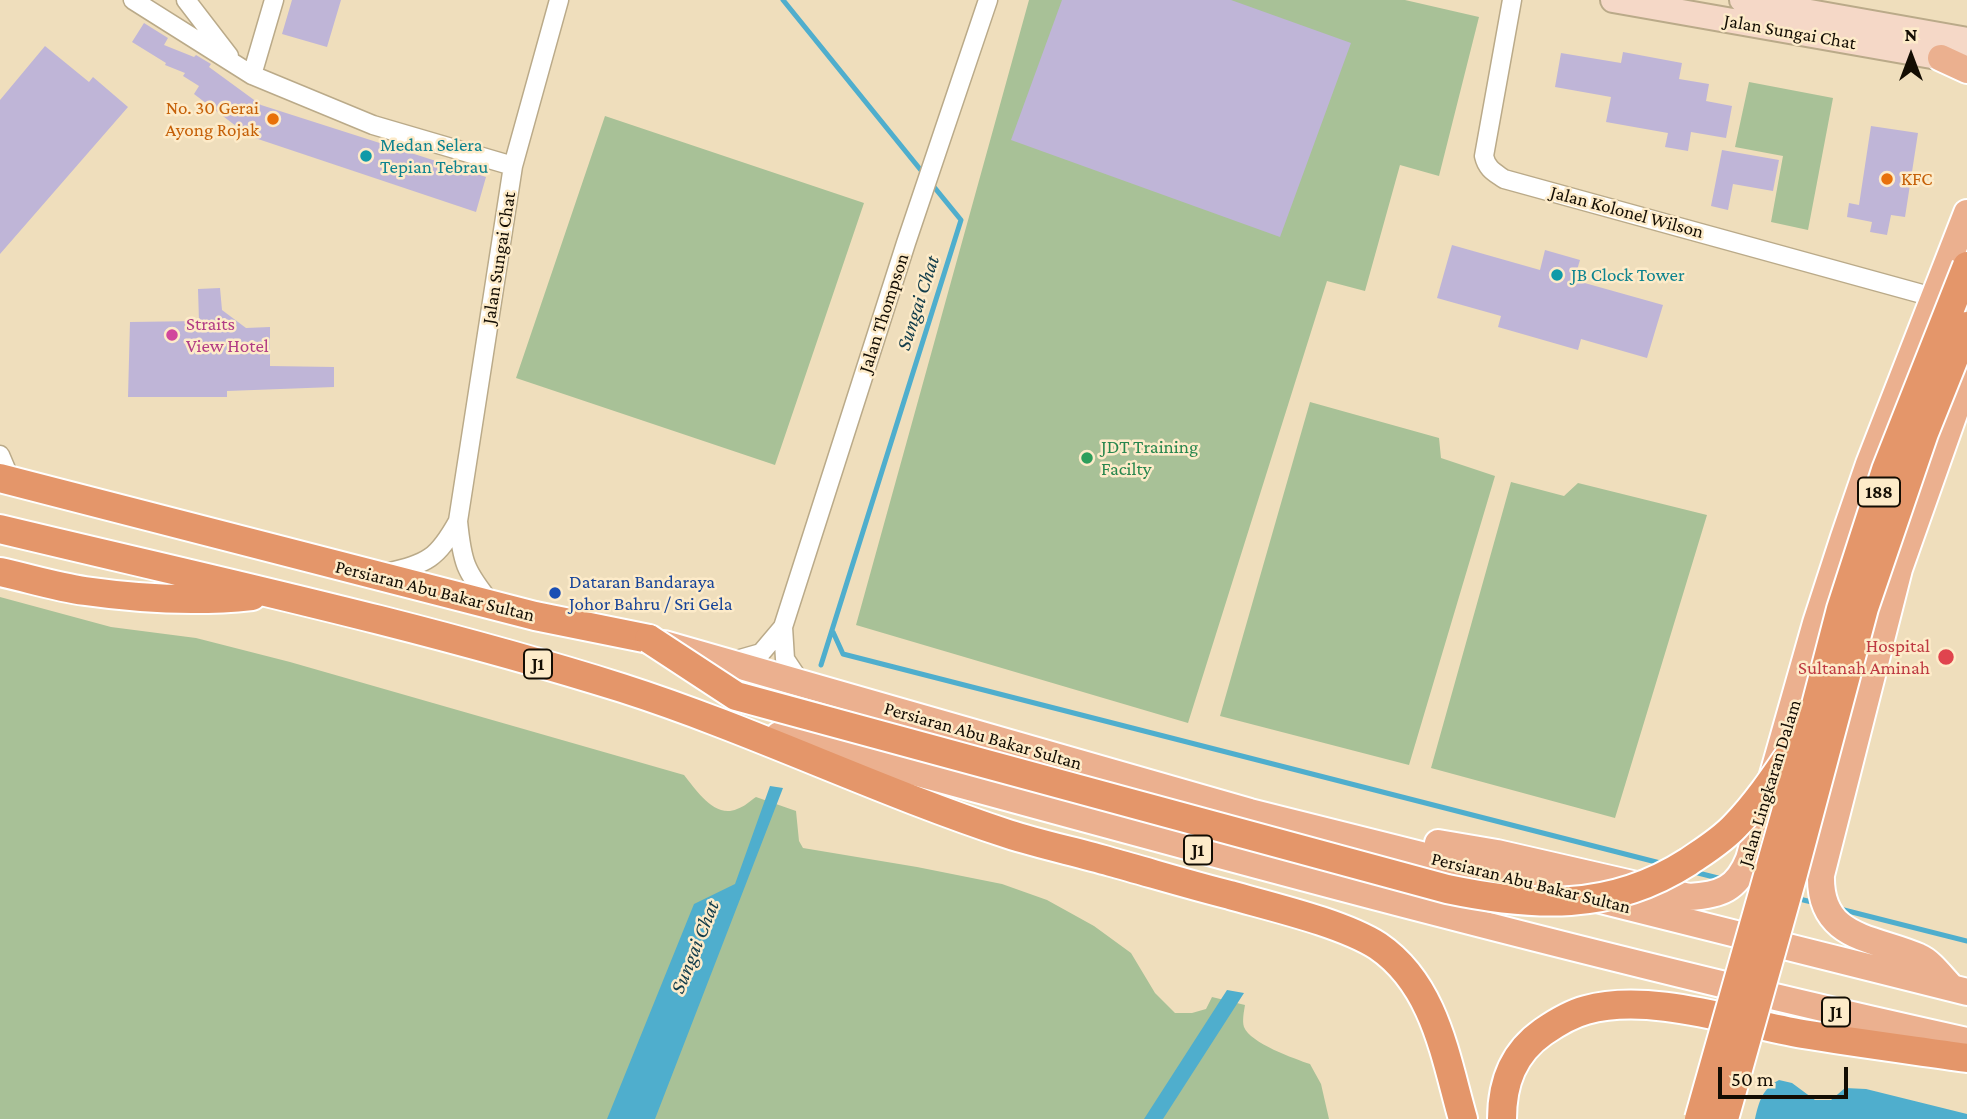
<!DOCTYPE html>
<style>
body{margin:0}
#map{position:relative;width:1967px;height:1119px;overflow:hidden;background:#efdebc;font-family:"Crimson Pro",serif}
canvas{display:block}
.north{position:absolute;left:1876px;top:21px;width:70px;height:70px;-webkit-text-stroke:5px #fdebc9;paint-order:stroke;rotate:0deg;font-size:19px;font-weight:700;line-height:28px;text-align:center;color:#130d03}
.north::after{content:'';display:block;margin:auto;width:24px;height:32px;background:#130d03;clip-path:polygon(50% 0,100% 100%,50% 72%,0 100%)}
.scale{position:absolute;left:1718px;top:1067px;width:130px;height:32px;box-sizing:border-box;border:4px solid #130d03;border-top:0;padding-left:9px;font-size:21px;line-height:24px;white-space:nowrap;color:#130d03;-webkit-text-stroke:5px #fdebc9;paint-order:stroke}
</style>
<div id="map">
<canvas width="1967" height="1119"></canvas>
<div class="north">N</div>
<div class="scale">50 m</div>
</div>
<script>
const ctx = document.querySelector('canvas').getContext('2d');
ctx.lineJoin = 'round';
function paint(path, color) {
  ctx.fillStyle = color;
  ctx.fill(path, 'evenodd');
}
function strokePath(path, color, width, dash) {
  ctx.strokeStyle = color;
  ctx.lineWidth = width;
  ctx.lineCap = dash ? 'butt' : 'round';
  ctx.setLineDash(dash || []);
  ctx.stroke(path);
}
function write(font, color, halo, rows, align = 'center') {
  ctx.font = font + ' "Crimson Pro",serif';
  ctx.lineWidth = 5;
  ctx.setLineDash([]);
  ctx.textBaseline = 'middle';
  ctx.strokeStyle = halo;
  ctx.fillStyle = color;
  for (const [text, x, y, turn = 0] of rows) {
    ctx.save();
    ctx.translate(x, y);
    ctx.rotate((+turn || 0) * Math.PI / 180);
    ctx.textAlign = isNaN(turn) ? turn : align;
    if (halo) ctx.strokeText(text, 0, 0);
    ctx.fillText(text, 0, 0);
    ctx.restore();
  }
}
paint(new Path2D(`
 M1029 0H1405L1479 17 1439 176 1400 165 1365 291 1327 281 1188 723 856 625Z
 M1749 82 1833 98 1808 230 1771 222 1783 156 1735 147Z
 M605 116 864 203 775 465 516 378Z
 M1310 402 1439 438 1441 458 1495 476 1409 765 1220 716Z
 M1511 482 1564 496 1578 483 1707 515 1615 818 1431 768Z
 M0 597 111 627 196 638 290 662 684 775C696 790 715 819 737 809 744 807 750 801 756 797L796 811 799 841 803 848 917 867 1002 884 1047 900 1094 926 1131 953 1155 993 1175 1013H1192L1206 1009 1212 997 1245 1005C1244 1011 1242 1021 1244 1027 1250 1043 1295 1059 1310 1064L1321 1084 1329 1119H0Z`), '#a8c197');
paint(new Path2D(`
 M770 786 783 788 655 1119H607L694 904 735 884Z
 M1227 990 1244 993 1163 1119H1144Z
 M1779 1080 1792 1083 1815 1100H1831L1845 1088 1866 1089 1967 1114V1119H1755C1759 1102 1762 1089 1779 1080Z`), '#4faecd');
strokePath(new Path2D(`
 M783 0 924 174
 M833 632 843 654 1664 864
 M821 665 961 220 930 182
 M1690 871 1722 879
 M1795 898 1816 903
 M1840 909 1967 941`), '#4faecd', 5);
paint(new Path2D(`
 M292 0H341L327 47 282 34Z
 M1062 0H1231L1351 43 1280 237 1011 140Z
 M144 23 168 38 164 45 194 57 196 55 211 64 209 67 261 105 486 177 476 212 249 136 194 94 199 86 183 76 185 73 165 65 166 63 132 42Z
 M45 46 89 82 93 77 128 107 0 254V100Z
 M1623 52 1682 63 1679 79 1709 84 1706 101 1732 106 1726 138 1691 132 1688 151 1665 147 1668 133 1606 122 1611 97 1555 87 1561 53 1621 63Z
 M1871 126 1918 133 1905 217 1891 215 1887 235 1870 232 1872 222 1847 217 1849 203 1859 205Z
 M1722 150 1779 160 1773 191 1733 184 1728 210 1711 206Z
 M1452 245 1540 270 1545 250 1580 260 1574 280 1663 305 1647 358 1581 339 1578 350 1498 327 1501 316 1437 298Z
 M220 288 222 310 246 328 270 327V366L334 367V387L227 391V397H128L130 322 199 321 198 289Z`), '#bfb5d7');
const minor = new Path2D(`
 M133 0 252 75 373 125 513 166
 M186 0 229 56
 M1512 0 1484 156C1487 169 1494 172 1504 179L1933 297
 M252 75 274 0
 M0 455 11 481
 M386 573C428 563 437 559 458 521
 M491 603C465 571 462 562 458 521L513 166 559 0
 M733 661 761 653 783 627
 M801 683 785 659 783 627 906 243 988 0`);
const secondary = new Path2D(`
 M1613 0 1960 61
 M1742 0 1967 40`);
const primary = new Path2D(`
 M1941 58 1967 70
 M664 644 1250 812 1967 992
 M779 735C1174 843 1568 953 1967 1041
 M1438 843 1497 853 1689 897C1721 895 1737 889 1749 859L1816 623 1844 537 1869 464 1967 213
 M1951 987C1942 978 1931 962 1919 957 1874 937 1819 940 1821 875L1899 569 1967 377`);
const trunk = new Path2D(`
 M0 478 535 616 649 639
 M0 529C208 579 418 624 622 688 753 730 877 791 1008 834 1042 845 1077 852 1111 862 1151 873 1190 885 1230 895 1272 907 1342 923 1378 946 1435 985 1445 1056 1463 1119
 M0 572C28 578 56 587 85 591 141 599 196 602 252 596
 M1502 1119C1502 1083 1513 1053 1543 1032 1556 1023 1571 1014 1586 1010 1650 992 1738 1023 1803 1034 1857 1043 1912 1050 1967 1058`);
strokePath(minor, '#baaa89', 21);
strokePath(secondary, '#baaa89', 28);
strokePath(primary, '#fff', 30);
strokePath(trunk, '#fff', 32);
strokePath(minor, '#fff', 18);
strokePath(secondary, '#f5d8c7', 24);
strokePath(primary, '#ebb08f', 26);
strokePath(trunk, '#e4966a', 28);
const trunkBridge = new Path2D(`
 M649 639 736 696 1447 889C1533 907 1610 912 1688 862 1704 851 1721 841 1735 826 1764 796 1786 759 1811 724
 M1699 1119 1811 724 1841 609 1886 470 1967 266
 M1724 1119 1793 874 1864 608 1924 433 1967 326`);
strokePath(trunkBridge, '#fff', 32, []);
strokePath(trunkBridge, '#e4966a', 28);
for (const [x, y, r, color] of [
 [273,119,7,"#e8710a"],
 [366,156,7,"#0f9aa8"],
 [1887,179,7,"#e8710a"],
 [1557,275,7,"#0f9aa8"],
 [172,335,7,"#d1479c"],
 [1087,458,7,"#2e9e5b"],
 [555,593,7,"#1a4fb4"],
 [1946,657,9,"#e0444e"]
]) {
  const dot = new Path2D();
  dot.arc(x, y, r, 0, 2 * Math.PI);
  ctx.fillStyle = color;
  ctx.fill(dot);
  strokePath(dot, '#fdebc9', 2.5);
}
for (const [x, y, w] of [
 [1879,492,42],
 [538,664,28],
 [1198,850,28],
 [1836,1012,28]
]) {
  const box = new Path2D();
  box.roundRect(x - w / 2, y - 14.5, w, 29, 5);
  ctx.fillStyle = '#fdebc9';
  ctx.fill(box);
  strokePath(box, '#130d03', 2);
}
write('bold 18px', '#130d03', null, [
 ["188",1879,492],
 ["J1",538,664],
 ["J1",1198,850],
 ["J1",1836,1012]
]);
write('19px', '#130d03', '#fdebc9', [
 ["Jalan Sungai Chat",1790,32,10],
 ["Jalan Kolonel Wilson",1627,212,15],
 ["Jalan Sungai Chat",499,258,-81],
 ["Jalan Thompson",884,313,-72],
 ["Persiaran Abu Bakar Sultan",435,591,14],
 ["Persiaran Abu Bakar Sultan",983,736,16],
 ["Jalan Lingkaran Dalam",1770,783,-73],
 ["Persiaran Abu Bakar Sultan",1531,883,14]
]);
write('19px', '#c56008', '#fdebc9', [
 ["No. 30 Gerai",259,108],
 ["Ayong Rojak",259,130],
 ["KFC",1901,179,"left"]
], 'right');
write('19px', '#0d838f', '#fdebc9', [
 ["Medan Selera",380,145],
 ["Tepian Tebrau",380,167],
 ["JB Clock Tower",1571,275]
], 'left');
write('19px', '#b23c85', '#fdebc9', [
 ["Straits",186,324],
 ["View Hotel",186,346]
], 'left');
write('19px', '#27864d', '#fdebc9', [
 ["JDT Training",1101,447],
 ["Facilty",1101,469]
], 'left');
write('19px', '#164399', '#fdebc9', [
 ["Dataran Bandaraya",569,582],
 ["Johor Bahru / Sri Gela",569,604]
], 'left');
write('19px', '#be3a42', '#fdebc9', [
 ["Hospital",1930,646],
 ["Sultanah Aminah",1930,668]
], 'right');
write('italic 21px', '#113c4a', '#fdebc9', [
 ["Sungai Chat",918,303,-72],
 ["Sungai Chat",695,947,-68]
]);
</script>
